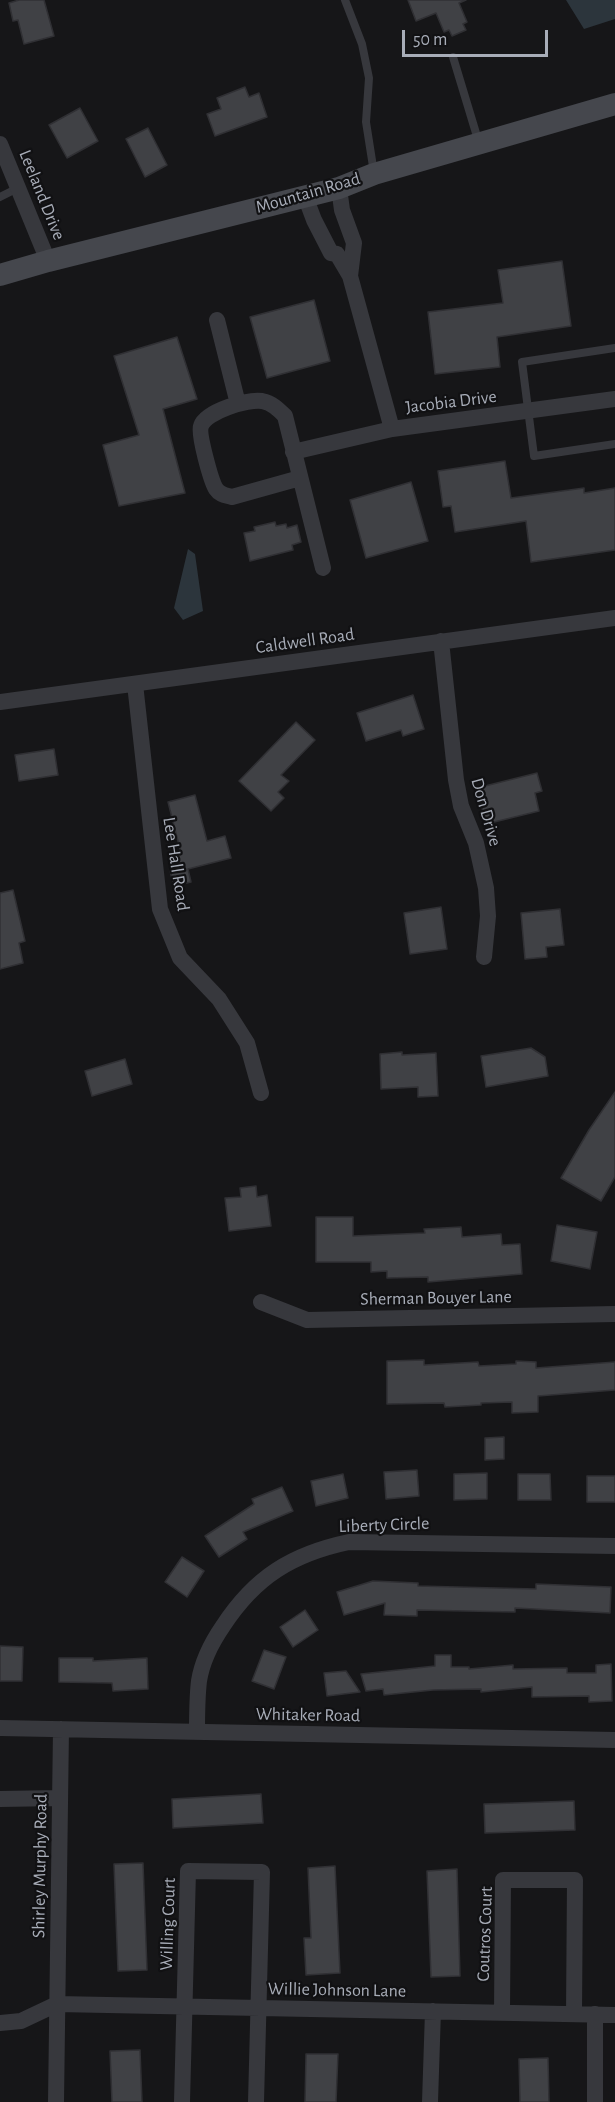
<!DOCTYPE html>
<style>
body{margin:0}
#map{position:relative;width:615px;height:2102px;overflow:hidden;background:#161618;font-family:"Alegreya Sans",sans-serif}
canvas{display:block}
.scale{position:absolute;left:402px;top:30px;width:146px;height:27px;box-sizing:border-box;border:3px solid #a8adb8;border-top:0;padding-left:8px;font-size:18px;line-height:21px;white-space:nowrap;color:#a8adb8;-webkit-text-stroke:4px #111113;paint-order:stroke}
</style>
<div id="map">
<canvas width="615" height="2102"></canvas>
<div class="scale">50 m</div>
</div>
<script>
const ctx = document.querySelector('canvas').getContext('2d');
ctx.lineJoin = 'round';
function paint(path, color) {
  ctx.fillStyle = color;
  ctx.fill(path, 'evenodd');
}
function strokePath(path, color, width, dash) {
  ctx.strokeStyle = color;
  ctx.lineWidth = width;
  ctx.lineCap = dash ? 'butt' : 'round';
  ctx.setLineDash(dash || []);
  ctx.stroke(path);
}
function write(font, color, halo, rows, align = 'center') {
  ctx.font = font + ' "Alegreya Sans",sans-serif';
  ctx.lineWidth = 4.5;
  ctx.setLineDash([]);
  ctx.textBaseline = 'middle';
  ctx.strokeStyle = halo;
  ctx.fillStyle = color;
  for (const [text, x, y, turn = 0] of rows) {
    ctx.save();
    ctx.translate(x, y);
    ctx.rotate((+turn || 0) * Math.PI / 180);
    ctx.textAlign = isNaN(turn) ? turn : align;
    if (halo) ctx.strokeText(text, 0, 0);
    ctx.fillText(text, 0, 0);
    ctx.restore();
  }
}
paint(new Path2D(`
 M566 0H615V19L584 29Z
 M188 549 195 554 203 611 183 620 174 608Z`), '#2c353c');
const building = new Path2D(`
 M19 0H44L54 36 24 44 18 20 13 21 9 3Z
 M408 0H466L459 3 467 22 463 24 466 30 452 36 449 30 444 32 436 13 416 21Z
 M245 87 249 97 259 93 267 117 215 136 207 114 221 109 217 98Z
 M80 108 98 141 67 158 49 125Z
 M148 128 167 165 145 177 126 139Z
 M562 261 571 326 497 337 500 367 435 374 428 312 503 303 498 270Z
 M314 300 330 361 267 378 250 317Z
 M177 337 197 399 163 409 185 493 119 506 103 445 139 435 114 356Z
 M505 461 511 498 584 488V493L615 488V550L531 562 526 521 455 532 451 506 443 507 438 471Z
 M411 482 428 541 366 558 350 500Z
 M275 522 276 526 286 524 287 528 297 525 301 542 292 545 293 550 250 561 244 533 255 531 254 527Z
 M413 695 424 729 403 736 401 730 366 741 357 713Z
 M296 722 315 740 281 775 289 781 278 792 284 798 271 811 239 781Z
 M54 749 58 775 19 781 15 755Z
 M537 773 542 791 535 793 539 811 486 824 477 788Z
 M195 795 207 841 225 836 231 858 188 869 191 882 174 886 170 871 178 869 174 855 181 853 168 802Z
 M13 890 25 941 19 943 23 963 0 969V893Z
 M441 907 447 949 410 954 404 913Z
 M560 909 564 945 546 947 547 957 525 959 521 913Z
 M531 1048 545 1057 548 1076 486 1087 481 1056Z
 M402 1052V1055L436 1053 438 1096 418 1097V1087L381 1089 380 1054Z
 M125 1059 132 1084 92 1096 85 1071Z
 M615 1092V1177L601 1201 561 1178 589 1130Z
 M256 1186 257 1197 267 1195 271 1226 229 1231 225 1198 241 1197 240 1188Z
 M316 1217H353V1236L425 1233 424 1229 461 1227 462 1237 501 1234 502 1245 520 1244 522 1274 428 1282V1277L387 1278V1271L371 1272V1262H316Z
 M557 1225 597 1232 590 1269 551 1261Z
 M424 1360V1365L478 1362 479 1366 516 1364V1361L536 1362V1368L615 1362V1390L538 1396V1412L512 1413V1402L481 1403V1405L445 1407 444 1403 387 1404V1361Z
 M504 1437V1459L485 1460V1438Z
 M417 1470 419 1496 386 1499 384 1472Z
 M487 1473V1499L454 1500V1474Z
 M343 1474 348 1498 316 1506 311 1481Z
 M518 1474H550L551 1500H518Z
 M587 1476H615V1502H587Z
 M282 1487 293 1511 243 1532 247 1539 219 1557 205 1536 254 1504 252 1499Z
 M182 1557 204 1571 187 1597 165 1582Z
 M373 1581 418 1583V1586L536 1589V1584L611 1587 610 1613 515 1608V1612L417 1610V1616L384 1615 385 1603 344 1615 337 1592Z
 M305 1610 318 1630 293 1647 280 1627Z
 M0 1646 23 1647 22 1681H0Z
 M264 1650 286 1657 274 1689 252 1681Z
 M435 1655H451V1667H469V1669L513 1665V1669L567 1668V1673H596V1665L611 1664 612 1701 589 1702V1696L532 1697V1687L481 1692V1689L433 1690 384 1695 383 1689 366 1691 361 1674 435 1666Z
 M59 1658H93V1661L147 1658 148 1689 113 1691 112 1683 59 1682Z
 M346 1671 360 1692 327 1696 324 1673Z
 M261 1794 263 1823 173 1828 172 1799Z
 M574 1801 575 1830 485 1833 484 1804Z
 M143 1863 147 1970 118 1971 114 1864Z
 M335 1866 340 1973 306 1975 304 1938H311L308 1868Z
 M457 1869 460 1976 431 1977 427 1871Z
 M140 2050 142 2102H112L110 2051Z
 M306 2054H338L336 2102H305Z
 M548 2058 549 2102H520L519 2059Z`);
paint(building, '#404145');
strokePath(building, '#303034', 1.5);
strokePath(new Path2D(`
 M345 0 362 44 369 78 366 122 374 173
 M453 57 479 143
 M0 197 18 188
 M615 348 522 362 534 456 615 444`), '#37383d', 8);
strokePath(new Path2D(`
 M0 144 48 261
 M339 188 342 210 354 243 350 276
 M305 196 314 220 331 253 337 254 350 276 392 429
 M217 320 238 404
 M293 452 392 429 615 399
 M300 478 232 497C225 495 220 495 216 489 211 481 198 434 201 426 206 411 248 399 262 401 272 403 278 409 285 416L323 568
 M441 641 456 780 461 806 476 843 486 888 488 916 484 957
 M135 684 160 909 180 958 219 999 247 1043 261 1093
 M0 702 615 618
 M261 1302 307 1320 615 1314
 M0 1728 615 1740
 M197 1732C197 1715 197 1698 199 1681 202 1662 212 1642 223 1626 255 1577 292 1554 349 1542L615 1546
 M0 1799 60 1798
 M502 2012 503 1880H575L574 2014
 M0 2023 21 2021 57 2004 615 2015
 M56 2102 61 1729
 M182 2102 188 1871 262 1872 256 2102
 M430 2102 433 2011
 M595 2102V2014`), '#37383d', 16);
strokePath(new Path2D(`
 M0 275 48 261 339 188 374 174 615 104`), '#45474d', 22);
write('18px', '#a8adb8', '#111113', [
 ["Mountain Road",308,193,-16],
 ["Leeland Drive",42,195,68],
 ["Jacobia Drive",451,402,-7],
 ["Caldwell Road",305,641,-8],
 ["Don Drive",486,812,74],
 ["Lee Hall Road",176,864,81],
 ["Sherman Bouyer Lane",436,1298,-1],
 ["Liberty Circle",384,1525,-2],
 ["Whitaker Road",308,1715,1],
 ["Shirley Murphy Road",40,1866,-89],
 ["Willing Court",168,1924,-88],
 ["Coutros Court",485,1934,-88],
 ["Willie Johnson Lane",337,1990,1]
]);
</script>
